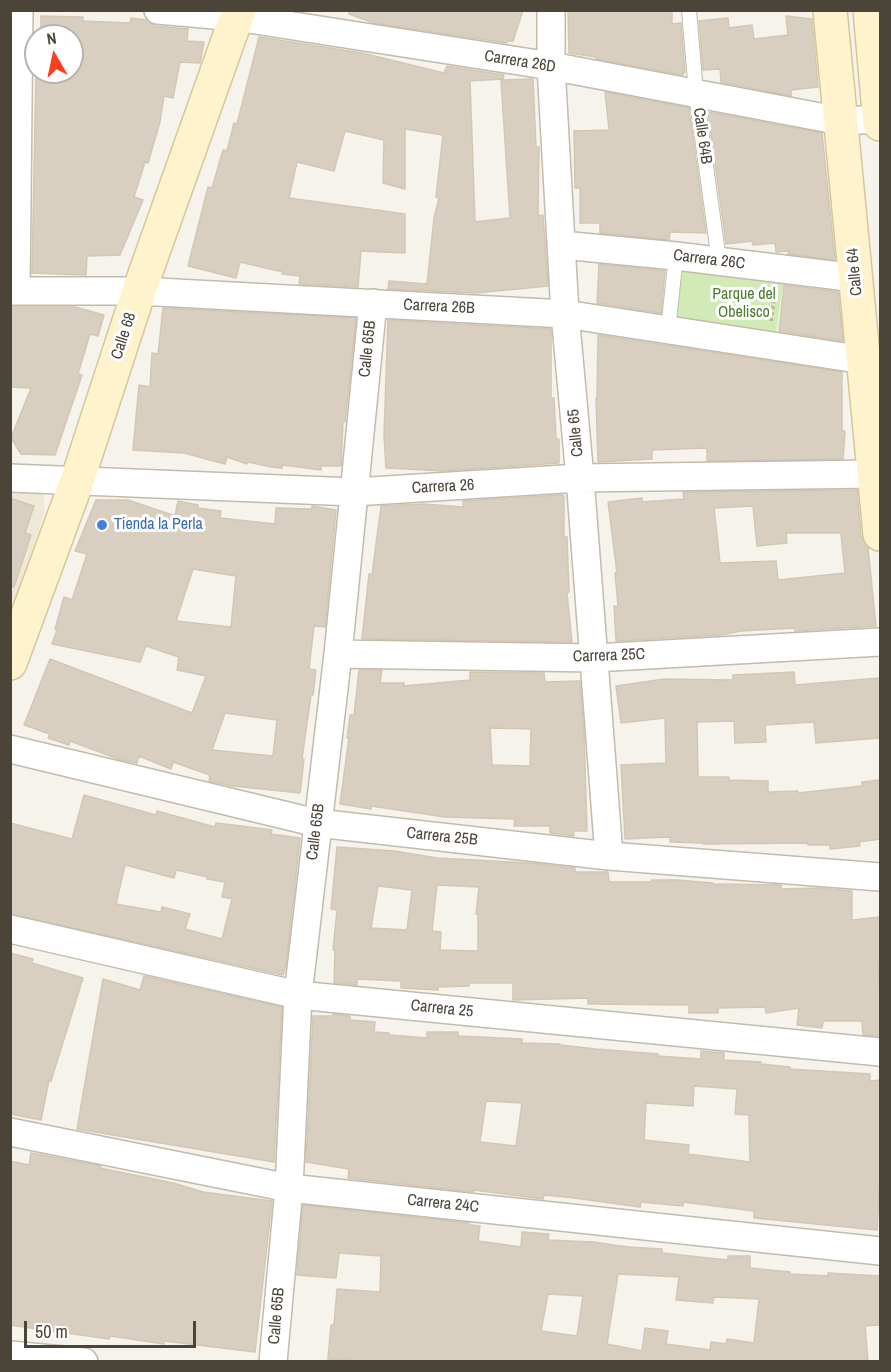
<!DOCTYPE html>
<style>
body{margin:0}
#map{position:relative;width:891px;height:1372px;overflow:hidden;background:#f6f3ec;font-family:"Archivo Narrow",sans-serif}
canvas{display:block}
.frame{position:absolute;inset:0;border:12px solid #4b4439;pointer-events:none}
.north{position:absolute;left:24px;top:24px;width:60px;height:60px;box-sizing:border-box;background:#fff;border:2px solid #b7b4b0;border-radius:50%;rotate:351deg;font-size:16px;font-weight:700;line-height:24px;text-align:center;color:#4b4439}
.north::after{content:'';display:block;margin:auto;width:21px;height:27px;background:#fc3f1d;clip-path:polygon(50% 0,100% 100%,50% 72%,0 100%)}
.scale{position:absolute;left:24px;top:1321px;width:172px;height:27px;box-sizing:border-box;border:3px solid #4b4439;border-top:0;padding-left:8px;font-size:18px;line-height:21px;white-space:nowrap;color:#4b4439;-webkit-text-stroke:4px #fff;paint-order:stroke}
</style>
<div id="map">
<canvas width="891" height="1372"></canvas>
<div class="frame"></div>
<div class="north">N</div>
<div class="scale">50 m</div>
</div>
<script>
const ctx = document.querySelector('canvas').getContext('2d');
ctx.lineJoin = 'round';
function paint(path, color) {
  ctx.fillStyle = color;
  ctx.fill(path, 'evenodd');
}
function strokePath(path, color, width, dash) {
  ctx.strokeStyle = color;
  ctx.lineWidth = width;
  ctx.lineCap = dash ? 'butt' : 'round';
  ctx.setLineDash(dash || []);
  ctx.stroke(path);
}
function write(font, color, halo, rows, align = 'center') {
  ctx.font = font + ' "Archivo Narrow",sans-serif';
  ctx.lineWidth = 6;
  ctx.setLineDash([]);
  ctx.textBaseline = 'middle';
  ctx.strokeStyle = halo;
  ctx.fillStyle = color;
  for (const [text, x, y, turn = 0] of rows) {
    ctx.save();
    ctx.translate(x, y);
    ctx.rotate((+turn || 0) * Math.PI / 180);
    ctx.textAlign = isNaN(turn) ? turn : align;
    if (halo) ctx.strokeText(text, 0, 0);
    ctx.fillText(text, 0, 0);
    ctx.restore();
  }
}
paint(new Path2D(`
 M11 492H43L45 511 11 615Z`), '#efe8d6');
paint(new Path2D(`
 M681 264 784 277 775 341 674 325Z`), '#d2eab5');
const building = new Path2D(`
 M349 10H523L513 41H507V43L374 23 349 14Z
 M582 10H672V24L681 23 685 72 683 73V75L596 59V57L569 53 568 11Z
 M41 16 83 17V21L130 23 131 18 146 20 156 26 188 29 187 41 204 42 200 63 180 62 173 98 164 96 160 122 148 163 145 162 134 197 143 200 120 255 87 256 86 275 32 273 36 72H72V36H41Z
 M786 16 812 19 818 87 791 90V96L721 82 720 69 703 70 699 21 728 18 729 28 752 25 754 39 788 35Z
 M259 37 362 53 444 73 447 66 504 75 503 79 470 81 475 222 510 218 501 80 533 79 536 147H539L538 216 543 215 548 286 476 293 388 289 389 281 427 284 434 218 439 198 436 197 443 135 405 129V189L383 183 384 140 345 131 334 171 297 162 289 198 405 214V253L361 251 358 287 299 284 300 276 282 274 283 272 240 262 236 278 188 266 208 187 212 188 223 150 227 151 234 123 237 124Z
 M605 92 689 108 706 233 670 232 669 240 600 233V223H580V188H575L574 131 609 130Z
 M708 112 822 133 835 260 788 254 789 251 776 252 775 243 753 245 752 241 726 244Z
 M599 264 665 271 661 313 597 303Z
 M784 285 838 292 843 341 779 331Z
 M10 307H75L104 315 98 336 90 334 78 374 82 375 55 455 21 454 11 438 31 388 10 387Z
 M163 308 356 318 345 422 343 421 341 466H321V470L283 465 282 468 271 467 248 462 247 464 227 457 225 464 184 453 133 450 139 385 150 387 152 353 158 354Z
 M388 320 551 329V398H554L556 439H559V463L443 471 386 468 384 435Z
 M598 335 842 372V431H845L843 459 707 461V448L652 450V459L598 462 596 398H597Z
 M857 490 861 536 868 548 876 626 795 631V628L741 631 721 635 616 641 614 606H618L615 573H617L608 502 642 498V502L684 499 683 492ZM753 506 757 546 787 543 786 533H841L845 573 778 580 776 561 720 563 714 508Z
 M561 495 564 496V537H567L569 592 567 593 572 642 362 639 369 574H372L381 506 423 504 463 507V501Z
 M10 498 34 506 25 533 31 535 14 587H10Z
 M96 500H128L175 516 178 501 198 505V508L221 511 220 518 275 524 276 508 312 509V506L336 510 325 627 314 626 309 669 316 670 313 695H311L302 759H304L300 793 233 786 209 781 210 775 173 762 171 769 139 756 137 763 118 759 70 741 69 745 48 738 50 734 24 725 50 659 192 713 206 676 177 670 179 657 146 646 140 662 52 644 57 630 55 629 64 597 72 600 87 554 75 551ZM193 569 236 576 231 627 176 621ZM225 713 277 720 273 756 212 750Z
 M359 670H382L380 683H404V686L470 680V672L544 673 545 682 580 681 584 735 587 831H573L574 836 550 833V826H514L515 819 445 817 371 806V809L340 804 349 738H347L350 715H354ZM490 728 531 729 530 766 492 765Z
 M794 672 795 685 880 678V738L816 743 814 722 765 725 766 742 735 743 734 721 697 722 698 777H729V780L768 781V792L798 791V793L862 786V782L880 780V839L859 842 860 846 830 849V845H808V843L703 844V843L670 842V837L625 839 621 765 666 763 665 718 621 723 616 686 664 679 733 680V675Z
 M84 795 156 815 157 811 215 827 216 823 233 825 272 830 271 834 300 838 286 965 283 975 10 914V823L72 839ZM125 865 174 878 176 870 208 877 207 879 225 882 222 897 232 899 222 939 185 929 190 914 162 907 161 912 116 904Z
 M337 847 394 851 437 858 530 863 575 868V872H608L609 882H651V880H677L713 883V884L781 885V889L819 888 852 891V920L880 917V963H878L880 996V1036L863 1035 862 1021H823L822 1028 797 1025 799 1008 766 1013 765 1007 718 1008V1013H689V1005L588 1004V998L513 1000V983H469V986L438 987V990L401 988V981L357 979V985L334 983 335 950H333L337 910 331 909ZM437 885 479 887 476 914 478 915V951L440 950 441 932 432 931ZM378 886 412 890 407 930 371 928Z
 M10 953 33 959 32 963 83 978 51 1081 49 1080 41 1120 10 1114Z
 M144 976 282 1007 274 1162 77 1129 103 979 140 990Z
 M333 1014 350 1016V1020L375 1022 374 1032 389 1033V1035L427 1038V1032H458V1036L522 1039V1043L560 1044V1045L596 1049 658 1054V1056L701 1059V1051L724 1053V1060L761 1062V1064L790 1067V1069L870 1074V1081L880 1080V1176L877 1230 754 1218V1211L683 1202V1206L641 1202 640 1207 574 1198 544 1195 543 1199 474 1190 473 1192 348 1178 349 1169 306 1162 313 1016H333ZM694 1086 737 1089 735 1114 749 1115 750 1162 688 1154 689 1145 644 1140 646 1103 693 1106ZM486 1101 522 1103 516 1146 480 1142Z
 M31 1153 101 1166 100 1168 173 1183 203 1192 272 1201 255 1352 164 1341V1344L110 1336 109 1339 10 1325V1161L29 1165Z
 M303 1205 469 1223V1225L480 1226 478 1241 521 1247 522 1232 549 1234 548 1240 593 1242 628 1247 662 1249V1253L728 1260V1256H750V1268L790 1272V1274L828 1276V1273L880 1276V1325L865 1326 868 1362H381L328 1359 331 1325H334L337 1289 380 1292 381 1256 339 1253 336 1278 297 1275ZM618 1274 679 1277 676 1300 713 1303 714 1297 759 1299 754 1343 727 1339 726 1344 711 1342 710 1350 666 1344 668 1331 645 1328 642 1351 607 1344ZM548 1294 583 1296 577 1336 541 1331Z`);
paint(building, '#d8cfc1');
strokePath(building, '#d3c7b4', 1.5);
const lane = new Path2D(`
 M689 10 696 93 719 261
 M668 330 676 256`);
const street = new Path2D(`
 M158 10 236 17 551 66 841 121 880 119
 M551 10V66L565 314 580 478 609 856
 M562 245 676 256 856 278
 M10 291H139L565 314 864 360
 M16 291 19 10
 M10 478 354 492 580 478 875 474
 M338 654 594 658 880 642
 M10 749 317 823 609 856 880 877
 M10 929 298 995 880 1052
 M10 1132 289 1188 880 1251
 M10 1355 84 1362
 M273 1362 289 1188 298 995 338 654 373 303`);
const secondary = new Path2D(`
 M830 10 880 534
 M870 10 880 124
 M10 663 77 481 139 291 239 10`);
strokePath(lane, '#c2bbae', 16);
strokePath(street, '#c2bbae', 30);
strokePath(secondary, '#d6c79b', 36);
strokePath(new Path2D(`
 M771 321 775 292`), '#c4b79f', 4, [3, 3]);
strokePath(lane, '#fff', 14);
strokePath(street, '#fff', 27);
strokePath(secondary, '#fff3cd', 33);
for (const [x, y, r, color] of [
 [102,525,6,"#3f7fe0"]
]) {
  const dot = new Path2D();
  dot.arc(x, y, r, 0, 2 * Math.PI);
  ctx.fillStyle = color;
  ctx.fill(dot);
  strokePath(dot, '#fff', 2);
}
write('16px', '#4b4439', '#fff', [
 ["Carrera 26D",520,62,9],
 ["Calle 64B",702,136,82],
 ["Carrera 26C",709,260,7],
 ["Calle 64",855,272,-95],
 ["Carrera 26B",439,307,3],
 ["Calle 68",124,336,-72],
 ["Calle 65B",368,349,-84],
 ["Calle 65",576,433,-95],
 ["Carrera 26",443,487,-3],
 ["Carrera 25C",609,656,-2],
 ["Calle 65B",316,832,-83],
 ["Carrera 25B",442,837,6],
 ["Carrera 25",442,1009,6],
 ["Carrera 24C",443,1204,6],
 ["Calle 65B",277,1316,-85]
]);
write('16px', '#4a7f2a', '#fff', [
 ["Parque del",744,295],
 ["Obelisco",744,313]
]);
write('16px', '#366cbe', '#fff', [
 ["Tienda la Perla",114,525]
], 'left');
</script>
